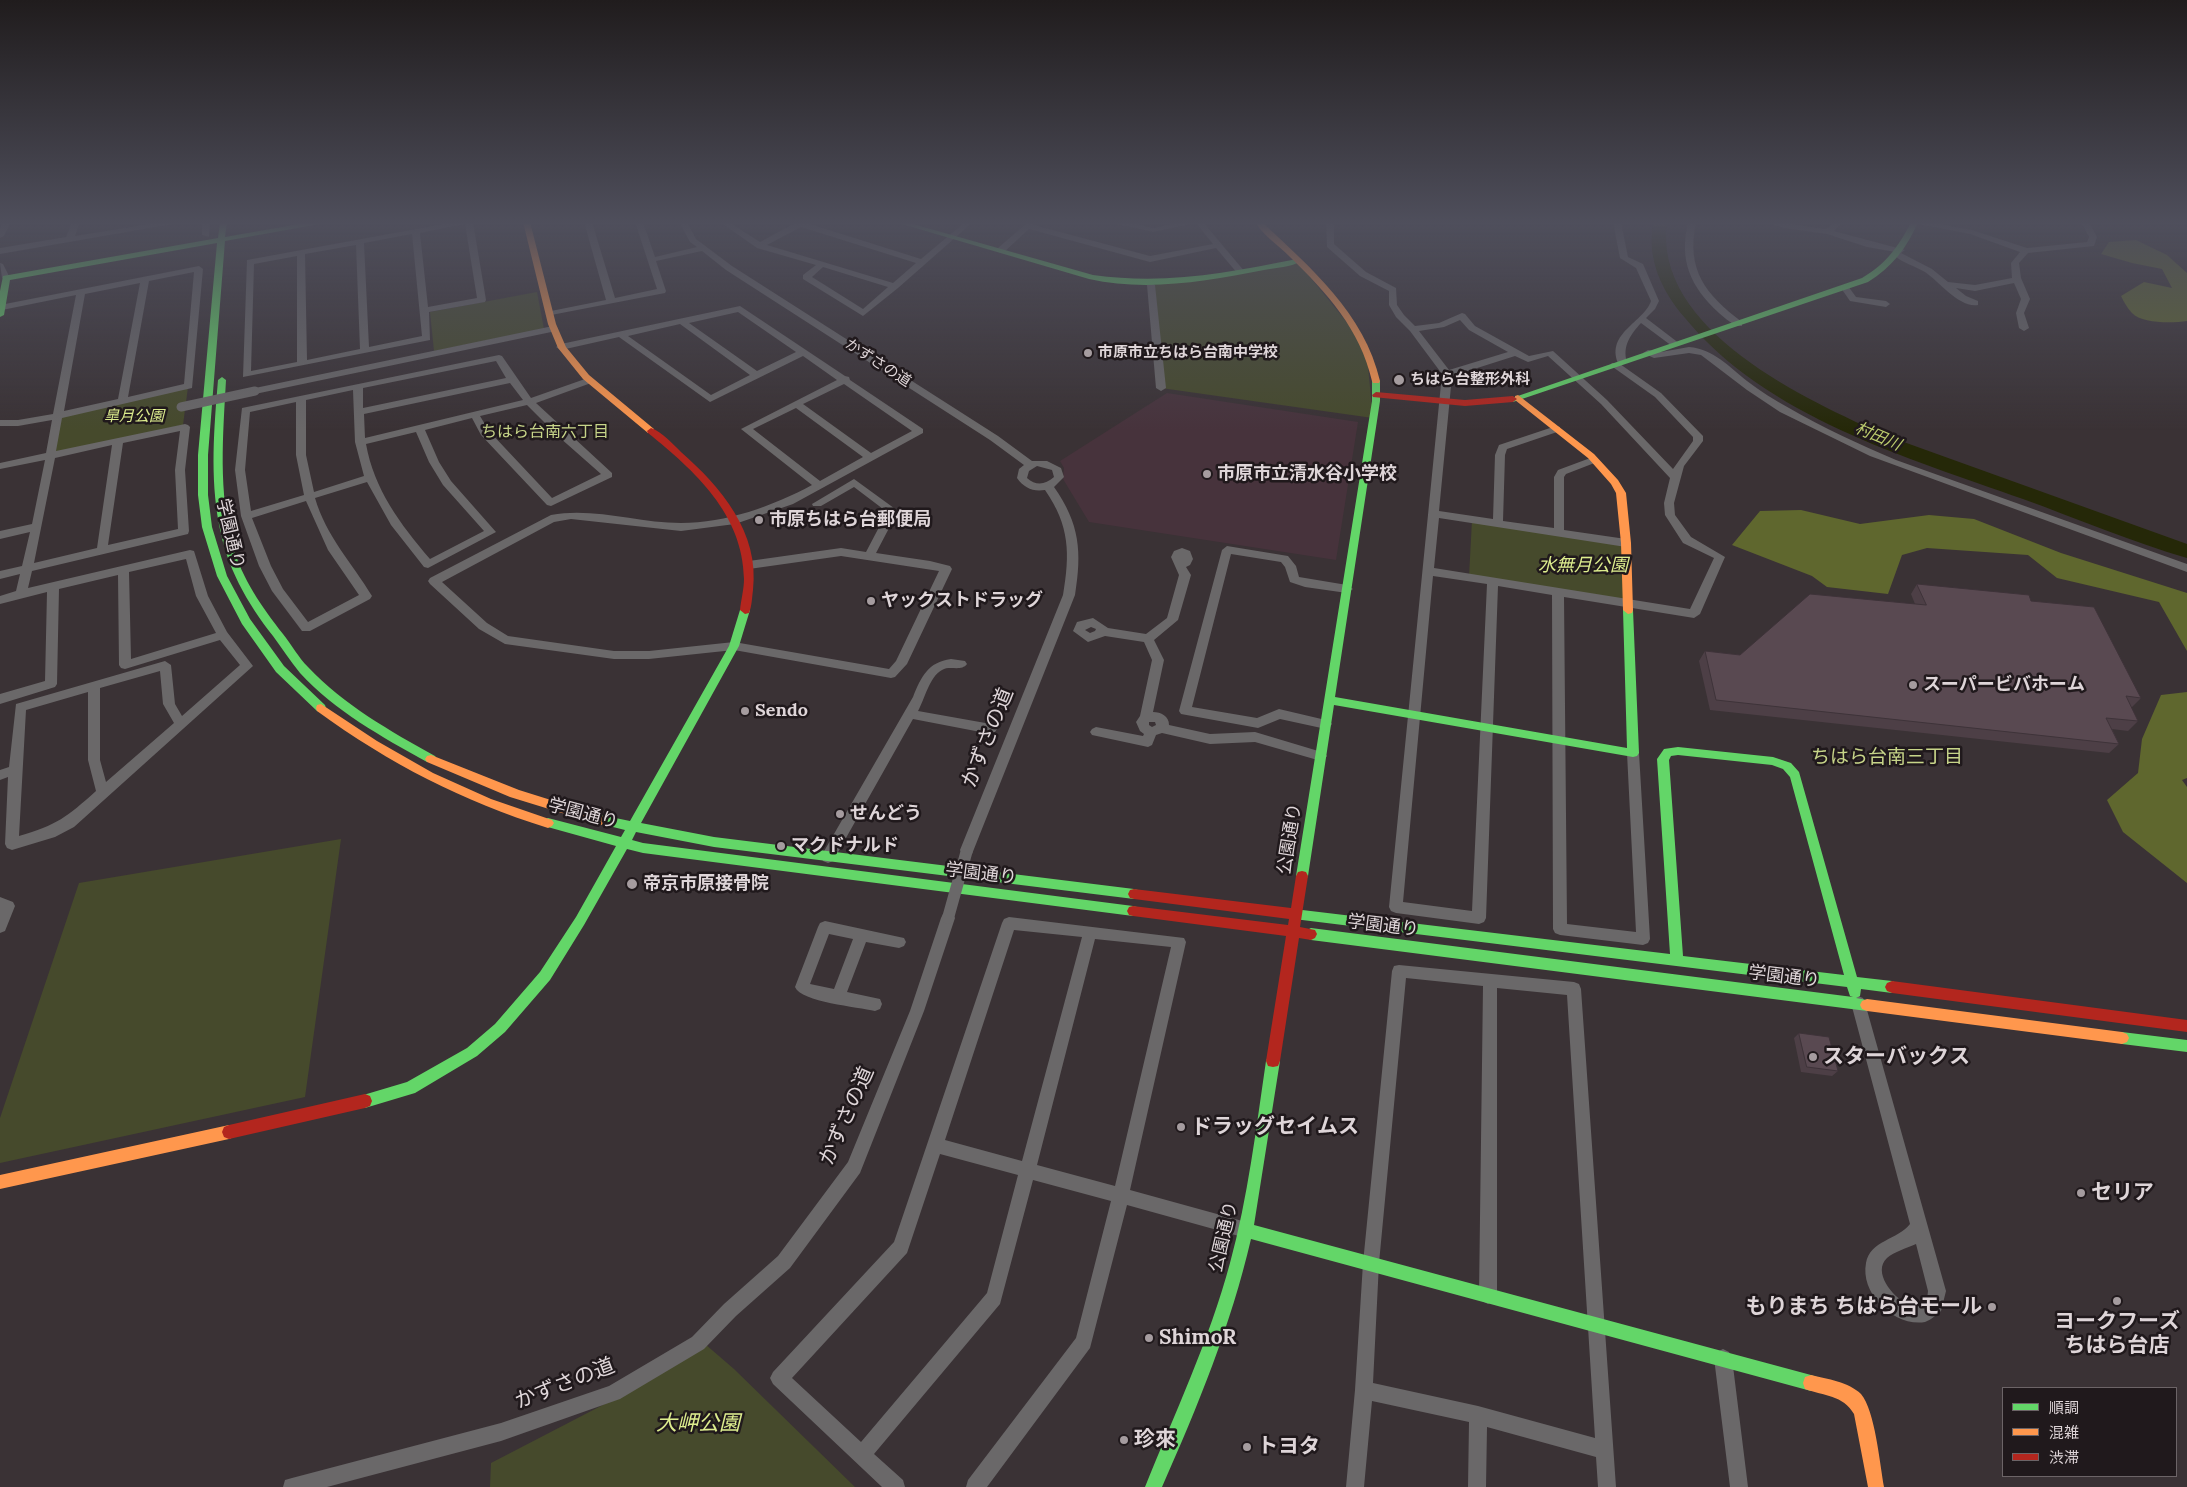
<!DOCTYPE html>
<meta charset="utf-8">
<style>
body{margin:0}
#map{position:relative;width:2187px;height:1487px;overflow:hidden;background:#3a3235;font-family:Lora,"Noto Sans JP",serif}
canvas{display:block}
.legend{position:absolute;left:2002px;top:1387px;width:175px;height:90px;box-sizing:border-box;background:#20191c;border:1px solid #6c6467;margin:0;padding:6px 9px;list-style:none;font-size:15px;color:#ded5d8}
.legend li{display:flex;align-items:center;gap:10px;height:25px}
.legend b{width:25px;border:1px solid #6c6467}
</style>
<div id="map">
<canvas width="2187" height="1487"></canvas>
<ul class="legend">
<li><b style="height:6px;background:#63d668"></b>順調</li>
<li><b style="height:6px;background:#ff974d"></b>混雑</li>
<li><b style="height:6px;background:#b3261e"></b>渋滞</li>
</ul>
</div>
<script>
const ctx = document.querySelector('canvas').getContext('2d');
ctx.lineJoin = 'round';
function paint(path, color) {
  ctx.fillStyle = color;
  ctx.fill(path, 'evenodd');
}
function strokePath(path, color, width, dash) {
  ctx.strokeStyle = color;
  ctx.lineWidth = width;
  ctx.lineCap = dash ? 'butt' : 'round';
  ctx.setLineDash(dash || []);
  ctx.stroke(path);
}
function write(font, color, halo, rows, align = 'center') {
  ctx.font = font + ' Lora,"Noto Sans JP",serif';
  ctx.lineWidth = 5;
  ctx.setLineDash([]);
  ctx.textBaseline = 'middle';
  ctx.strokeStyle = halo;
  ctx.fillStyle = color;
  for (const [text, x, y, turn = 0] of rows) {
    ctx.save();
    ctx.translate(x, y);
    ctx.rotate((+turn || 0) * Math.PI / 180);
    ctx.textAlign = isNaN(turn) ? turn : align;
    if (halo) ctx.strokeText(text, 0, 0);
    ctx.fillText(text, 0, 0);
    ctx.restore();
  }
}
paint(new Path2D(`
 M1167 393 1358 422 1336 560 1089 522 1063 479 1064 468 1060 461Z`), '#47333c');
paint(new Path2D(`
 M1297 261 1366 346 1373 418 1161 388 1151 285Z
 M537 292 544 329 434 351 430 312Z
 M188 387 183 425 52 454 60 416Z
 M1472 520 1626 543 1628 602 1469 577Z
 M341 839 305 1097 0 1163V1118L79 883Z
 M705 1344 734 1369 855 1487H490L491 1463 651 1380Z`), '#464a2c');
paint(new Path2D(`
 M2136 240 2167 255 2187 273V321C2173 323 2142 324 2132 313 2128 309 2124 302 2121 296L2144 282 2172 288 2162 269 2132 263 2101 254 2109 242Z
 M1801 510 1860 524 1929 515 1974 519 2061 553 2187 593V651L2159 602 2057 578 2028 555 1927 548 1902 555 1888 594 1827 587 1812 576 1732 545 1760 511Z
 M2187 692V778L2182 780 2187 787V883L2123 832 2107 800 2138 773 2142 739 2161 695Z`), '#5f672e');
paint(new Path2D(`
 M1653 222H1667C1652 330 1807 400 1887 436L2187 544V558C2132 542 2078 519 2023 499 1908 458 1766 417 1685 318 1661 290 1647 260 1653 222Z`), '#252808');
paint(new Path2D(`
 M3 222H11L4 236 0 238V228Z
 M72 222H80L75 236 161 222H177L173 224 0 254V248L66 237Z
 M202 222H210L209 237 202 235Z
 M454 222H473L486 300 485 302 429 312 430 340 243 377 247 260ZM465 224 477 298 428 307 420 233ZM412 234 422 336 369 347 364 243ZM356 245 360 349 307 360 305 254ZM297 256V362L251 371 254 264Z
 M584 222H592L615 298 657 289 635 222H643L655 257 697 247 690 242 679 222H687L696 239 732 266 998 436 1032 461H1047L1061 468 1064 477 1054 487C1080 524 1082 552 1075 595L972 854 967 856 962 854 960 850 1063 595C1070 554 1070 526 1045 490 1033 492 1024 488 1017 478L1019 469 1024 465 990 440 726 270 702 251 656 261 666 291 665 293 546 316V312L606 300ZM1037 466 1052 470 1054 477C1045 485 1036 486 1027 478L1029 471Z
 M720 222H729L760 242 793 224 790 222H808L807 223 921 259 965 222H973L898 288 863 316 803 279V275L816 265 757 248ZM801 227 916 263 893 283 767 245ZM823 267 888 287 863 309 812 277Z
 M1028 222H1036L1034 225 1150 256 1213 244 1196 223 1153 232 1117 224 1116 222H1128L1153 228 1182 222H1203L1245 272 1238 274 1216 248 1150 262 1029 229 1004 252H998V248Z
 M1326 222H1334V244L1366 272 1396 288 1397 305 1404 315 1415 326 1439 323 1462 313 1465 314 1475 326 1529 356 1553 351 1607 400 1673 469 1693 441V437L1655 397 1610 365 1612 363H1618C1606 333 1644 322 1651 301L1636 268 1620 258 1613 222H1621L1628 257 1643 264 1659 301 1655 309 1646 318 1680 344 1678 346H1672L1641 323C1631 334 1622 346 1627 362L1620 364 1661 393 1703 436V441L1684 466 1674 503 1675 515 1691 537 1725 557 1700 614 1694 618 1564 597 1567 924 1636 932 1627 753 1629 750H1637L1639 753 1650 939 1648 943 1643 945 1560 935 1555 933 1553 929 1552 595 1498 586 1486 918 1484 922 1479 924 1396 913 1391 911 1389 907 1442 374 1410 331 1396 317 1389 305V291L1360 276 1327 247ZM1460 320 1469 330 1508 352 1449 370 1419 331 1444 327ZM1515 356 1528 362 1548 356 1601 404 1670 478 1664 503 1665 515 1683 543 1714 558 1690 609 1434 568 1439 518 1626 547 1631 543 1626 539 1564 530V477L1566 474 1597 462V458L1593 457 1558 470 1554 477V528L1503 521 1505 455 1507 449 1560 431V427L1556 426 1499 445 1495 455 1493 519 1439 511 1452 376ZM1433 576 1487 584 1472 911 1403 902Z
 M1688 222H1696C1686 270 1705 294 1742 322V326C1734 327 1725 318 1719 313 1690 286 1679 261 1688 222Z
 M1766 222H1777L1826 229 1835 222H1843L1834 231 1905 250 1901 253 1867 247 1827 234 1783 228Z
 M1914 222H1929L1972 230 2027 248 2087 242 2089 237 2081 222H2089L2097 237 2094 246 2028 253 2019 263 2021 278 2030 299 2024 313 2029 328 2024 331 2019 328 2016 313 2021 299 2014 283 1975 291 1956 288 1966 296 1978 301V305C1959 308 1940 282 1925 272 1915 266 1902 263 1894 255L1901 253 1932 269 1948 282 1975 285 2012 278 2011 263 2020 252 1970 234 1918 224Z
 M0 263 3 264 10 278 9 280 2 278Z
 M199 266 203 269 192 388 62 418 56 451 185 424 188 425 190 427 185 470 189 531 188 534 32 571 28 588 190 550 194 551 208 596 227 632 253 666 74 827 55 837 12 850 7 848 5 844 8 777 0 780V770L9 767 16 704 165 661 171 665 175 704 182 716 240 665 220 640 125 669 121 668 119 665 118 575 59 589 57 684 55 687 0 704V694L45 681 47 592 0 604V596L16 591 20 574 0 579V571L22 566 30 532 0 539V531L32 524 45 460 0 469V463L46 453 52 420 18 426H0V420H18L53 414 76 295 2 310 0 309V305ZM194 272 184 384 128 397 149 281ZM140 283 118 399 64 411 85 294ZM180 431 175 470 178 529 108 545 123 443ZM112 445 97 548 34 563 55 458ZM186 559 196 596 216 633 131 659 129 572ZM160 671 163 704 174 723 106 782 100 760V688ZM88 692V760L96 791C67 817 57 825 19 836L26 710Z
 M1151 282 1155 285 1166 388 1161 391 1156 388 1147 285Z
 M1845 285 1848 286 1856 297 1886 301 1890 304 1886 307 1850 301 1841 288Z
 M740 306 845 376 849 377 850 380 923 429V433L793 504 735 524 681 531 571 519 554 522 442 582 487 623 508 636 614 651H649L734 642 889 669 896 661 939 571 841 556 749 569 743 565 749 561 841 548 866 552 887 512 854 487 821 506H813L812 504 854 479 898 511 876 553 930 561 950 566 952 569 907 664 895 677 891 678 734 650 649 659H614L505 644 479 629 430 584 428 581 430 578 551 515C594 507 637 523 681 523 726 523 773 506 812 485L741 429 837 380 803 356 710 402 619 337 561 350 556 347 561 344ZM738 312 796 352 757 371 689 323ZM680 324 750 375 711 395 628 336ZM844 384 912 431 871 453 803 404ZM796 408 863 457 820 481 753 429Z
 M553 326 558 329 556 331 255 394 250 391 255 388Z
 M1689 347C1714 349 1729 367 1747 381 1760 391 1774 400 1789 408 1823 428 1859 444 1896 460L2187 564V572L1870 456 1780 412 1747 390 1701 355 1689 353 1654 358 1643 353 1648 350 1661 352Z
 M499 355 502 356 531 398 585 379H591V383L536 403 612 473V477L551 506 547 505 481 435 472 418 425 430 439 462 451 481 496 532 428 568 424 567 391 525 367 482 315 498C326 536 352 563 372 596L370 599 310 631H302L272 591 259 566 241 516 235 470 242 408ZM496 361 506 378 363 408V388ZM510 383 523 400 365 438 364 414ZM353 390 355 442 364 476 314 492 306 455V400ZM296 402V455L304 495 251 511 245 470 250 412ZM527 405 559 437 601 474 552 498 489 431 480 416ZM416 432 429 462 443 485 484 531 430 559C400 524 374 489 366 444ZM306 501 328 550 359 595 308 622 283 589 271 566 252 518Z
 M1227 546 1288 556 1296 566 1299 577 1347 585 1353 589 1347 593 1305 587 1290 582 1285 567 1281 562 1231 554 1192 707 1257 718 1279 709 1330 721 1332 724 1330 727 1326 729 1280 719 1258 728 1181 714 1179 711 1222 550Z
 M1182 548 1190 551 1193 559 1190 565 1186 567 1191 575 1178 620 1154 640 1164 660 1153 712C1161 712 1169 716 1169 725L1210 734 1255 732 1325 753 1327 756 1325 759 1321 761 1255 742 1210 744 1162 733 1156 735 1152 745 1148 747 1092 735 1090 732 1092 729 1096 727 1143 736 1144 734 1140 731 1136 722 1140 716 1152 660 1144 642 1105 636 1088 642 1073 631 1077 622 1093 618 1108 628 1146 634 1167 618 1179 575 1171 557 1174 551ZM1091 627 1096 629 1095 631 1090 633 1085 630ZM1149 722H1155L1156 725 1152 727 1149 725Z
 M951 659 965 661 967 664C961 672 950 665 942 670 929 677 925 699 918 711L991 724 995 726 997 729 995 732 991 734 913 719 833 861 828 863 823 861 821 857 823 853 913 697C921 677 928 662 951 659Z
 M0 897 13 902 15 906 5 931 0 933Z
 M948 912 953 914 955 918 924 1011 860 1173 790 1268 736 1316 704 1349 620 1399 501 1441 327 1487H283L285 1480 292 1478 501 1423 609 1386 692 1337 724 1304 778 1256 848 1162 910 1011 941 918 943 914Z
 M1009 917 1184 938 1186 942 1130 1190 1246 1222 1252 1224 1254 1230 1252 1236 1246 1238 1127 1205 1090 1348 987 1487H966L968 1480 1076 1338 1111 1201 1033 1180 1000 1304 874 1454 903 1480 905 1487H882L773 1384 770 1378 773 1372 894 1242 1002 923 1004 919ZM1014 930 1082 937 1022 1161 945 1140ZM1095 939 1171 947 1115 1186 1037 1165ZM940 1154 1018 1175 987 1293 861 1442 792 1378 907 1253Z
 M825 921 904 938 906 942 904 946 899 948 866 942 847 992 880 999 882 1004 880 1009 875 1011C858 1007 801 1002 795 987L818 927 820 923ZM829 934 853 939 834 989 810 984Z
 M1399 965 1574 982 1579 984 1581 989 1616 1487H1598L1596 1457 1487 1427 1486 1487H1468L1469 1422 1372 1401 1364 1487H1346L1355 1390 1363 1263 1392 971 1394 966ZM1406 978 1483 986 1479 1295 1482 1301 1488 1304 1494 1301 1497 1295V988L1567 995 1595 1438 1478 1406 1373 1383 1379 1263Z
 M1858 996 1863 998 1865 1003 1946 1291 1941 1311C1936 1315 1931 1320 1925 1322 1894 1327 1860 1294 1866 1263 1870 1240 1898 1240 1910 1224L1851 1003 1853 998ZM1916 1244 1928 1291 1927 1300 1922 1304C1917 1304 1911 1305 1906 1303 1893 1297 1872 1272 1887 1258 1894 1252 1907 1248 1916 1244Z
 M1723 1349 1729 1352 1732 1358 1748 1487H1730L1714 1358 1717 1352Z`), '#6a6869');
paint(new Path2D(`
 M220 222H227L225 237 310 222H324L320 224 225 241 208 455V495L212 527 227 576 250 619 284 666 325 705 326 708 321 712 317 711 276 672 242 624 217 576 202 527 198 495V455L217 243 10 280 4 315 0 317V291L3 276 218 238Z
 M895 222H906L1093 275C1166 285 1226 273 1297 259L1301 261C1292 267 1275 268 1264 270 1207 281 1147 292 1089 279Z
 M1911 222H1918C1907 248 1892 267 1868 282L1516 401 1513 402 1509 399 1862 278C1886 264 1899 246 1911 222Z
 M222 377 226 380C223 435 218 492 233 546 242 579 262 607 283 634 292 645 298 657 308 667 344 705 390 731 435 756L437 759 435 762H427C382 737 335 711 300 673 290 661 282 648 273 636 247 603 226 566 219 524 210 477 214 428 218 380Z
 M1376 378 1380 381V401L1335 697 1627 748 1623 610 1628 606 1633 610 1639 753 1637 756 1633 757 1334 705 1308 876 1306 880 1302 881 1298 880 1296 876 1372 401V381Z
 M745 606 750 610 739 646 641 823 714 837 1134 889 1138 890 1140 894 1138 898 1134 899 714 847 636 832 632 840 643 843 1133 906 1137 907 1139 911 1137 915 1133 916 643 853 627 849 584 925 550 980 505 1032 477 1056 415 1093 365 1108 360 1106 358 1101 360 1096 407 1082 467 1048 495 1024 540 972 576 917 616 846 544 826 542 823 544 820 548 818 621 837 625 830 597 823 595 820 597 817 601 815 630 821 729 646 740 610Z
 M1678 747 1773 757 1791 763 1799 772 1857 977 1892 981 1897 983 1899 987 1897 991 1892 993 1861 989 1860 996 1856 998 1872 1001 1874 1005 1872 1009 1867 1011 1311 940 1307 938 1305 934 1307 930 1311 928 1853 997 1850 996 1847 987 1294 919 1290 918 1288 914 1290 910 1294 909 1670 954 1657 759 1664 749ZM1678 755 1772 765 1783 769 1790 777 1844 975 1683 956 1669 760 1671 756Z
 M2122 1032 2187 1040V1052L2122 1044 2117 1042 2115 1038 2117 1034Z
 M1273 1055 1278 1056 1280 1061 1254 1225 1811 1375 1817 1377 1819 1383 1817 1389 1811 1391 1251 1239C1231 1325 1198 1406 1162 1487H1145C1175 1413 1209 1341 1230 1263 1248 1197 1256 1129 1266 1061L1268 1056Z`), '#63d668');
paint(new Path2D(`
 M523 222H530L556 324 566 347 589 375 654 429V433H648L583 379 558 348 548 324Z
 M1255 222H1262C1310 267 1365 314 1380 381L1379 383H1373L1372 381C1360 329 1327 293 1290 257 1279 246 1262 234 1255 222Z
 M1518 395 1594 454 1618 480 1626 493 1631 543 1633 610 1632 613 1628 614 1623 610 1621 543 1616 493 1611 484 1588 458 1515 400V396Z
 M321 704 377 741 433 773 491 799 552 820 554 823 552 826 548 828C462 801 390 764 317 711L316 708 317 705Z
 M431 755 519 790 605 817 607 820 605 823 601 825 510 797 427 762 425 759 427 756Z
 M1867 999 2122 1032 2127 1034 2129 1038 2127 1042 2122 1044 1867 1011 1862 1009 1860 1005 1862 1001Z
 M229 1125 234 1127 236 1132 234 1137 229 1139 0 1189V1175Z
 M1811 1375C1827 1379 1849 1382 1861 1394 1875 1410 1880 1465 1884 1487H1868L1854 1414C1843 1395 1824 1396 1805 1389L1803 1383 1805 1377Z`), '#ff974d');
paint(new Path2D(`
 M1376 392 1465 400 1513 396 1517 399 1513 402 1465 406 1373 397 1372 395Z
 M651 428C662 432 673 444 681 452 721 487 760 533 753 590 752 597 752 606 749 613L745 614 740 610C741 600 744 589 744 579 743 514 695 471 648 433L647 431Z
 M1302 871 1306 872 1308 876 1300 927 1315 930 1317 934 1315 938 1311 940 1299 938 1280 1061 1278 1066 1273 1067 1268 1066 1266 1061 1286 936 1133 916 1129 915 1127 911 1129 907 1133 906 1288 925 1289 919 1134 899 1130 898 1128 894 1130 890 1134 889 1291 908 1296 876 1298 872Z
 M1892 981 2187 1020V1032L1892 993 1887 991 1885 987 1887 983Z
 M365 1094 370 1096 372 1101 370 1106 365 1108 229 1139 224 1137 222 1132 224 1127 229 1125Z`), '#b3261e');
strokePath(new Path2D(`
 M181 407 255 391`), '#6a6869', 9);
strokePath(new Path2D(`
 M948 918 967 850`), '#6a6869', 12);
paint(new Path2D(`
 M1917 584 2031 601 2141 698 2132 707H2131L2138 721 2128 731 2112 729 2119 744 2109 753 1710 710 1699 661 1705 651 1740 655 1915 604 1911 594Z
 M1799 1033 1838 1071 1832 1076 1801 1072 1794 1038Z`), '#4d3f46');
const building = new Path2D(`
 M1917 584 2029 595 2031 601 2094 607 2141 698 2126 696 2138 721 2106 718 2119 744 1716 700 1705 651 1740 655 1810 594 1926 605Z
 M1799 1033 1829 1037 1838 1071 1807 1067Z`);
paint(building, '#594951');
strokePath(building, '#3e3339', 1);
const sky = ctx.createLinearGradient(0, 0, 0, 430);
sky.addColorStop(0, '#201c1d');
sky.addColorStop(0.52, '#4f4f5c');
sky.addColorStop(1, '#4f4f5c00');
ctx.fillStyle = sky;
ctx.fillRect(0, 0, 2187, 430);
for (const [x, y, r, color] of [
 [1088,353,5,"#a59c9f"],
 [1399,380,6,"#a59c9f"],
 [1207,474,5,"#a59c9f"],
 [759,520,5,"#a59c9f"],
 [871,601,5,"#a59c9f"],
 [1913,685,5,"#a59c9f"],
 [745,711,5,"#a59c9f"],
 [840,814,5,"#a59c9f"],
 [781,846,5,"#a59c9f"],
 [632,884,6,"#a59c9f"],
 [1813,1057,5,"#a59c9f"],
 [1181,1127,5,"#a59c9f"],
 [2081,1193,5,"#a59c9f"],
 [2117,1301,5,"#a59c9f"],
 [1992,1307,5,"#a59c9f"],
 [1149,1338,5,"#a59c9f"],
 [1124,1440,5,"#a59c9f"],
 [1247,1447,5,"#a59c9f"]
]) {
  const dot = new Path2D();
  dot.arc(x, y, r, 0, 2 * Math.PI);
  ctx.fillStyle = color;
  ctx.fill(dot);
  strokePath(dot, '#20191c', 2);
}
write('bold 15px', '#ded5d8', '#20191c', [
 ["市原市立ちはら台南中学校",1098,353],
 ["ちはら台整形外科",1410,380]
], 'left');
write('15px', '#ded5d8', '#20191c', [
 ["かずさの道",878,363,33]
]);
write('italic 15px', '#dded8e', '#20191c', [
 ["皐月公園",134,417]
]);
write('16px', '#c7d589', '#20191c', [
 ["ちはら台南六丁目",545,432]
]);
write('italic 16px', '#bdcd6e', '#20191c', [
 ["村田川",1878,437,23]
]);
write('bold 18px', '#ded5d8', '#20191c', [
 ["市原市立清水谷小学校",1217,474],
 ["市原ちはら台郵便局",769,520],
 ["ヤックストドラッグ",881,601],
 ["スーパービバホーム",1923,685],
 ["Sendo",755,711],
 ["せんどう",850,814],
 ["マクドナルド",791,846],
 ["帝京市原接骨院",643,884]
], 'left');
write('18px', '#ded5d8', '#20191c', [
 ["学園通り",230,534,77],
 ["学園通り",583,814,15],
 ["公園通り",1290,839,-81],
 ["学園通り",981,874,7],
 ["学園通り",1383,926,7],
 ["学園通り",1784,977,7],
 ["公園通り",1224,1237,-77]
]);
write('italic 18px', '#dded8e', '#20191c', [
 ["水無月公園",1583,566]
]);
write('19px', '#c7d589', '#20191c', [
 ["ちはら台南三丁目",1887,758]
]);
write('21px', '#ded5d8', '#20191c', [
 ["かずさの道",988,738,-68],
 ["かずさの道",847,1116,-66],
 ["かずさの道",565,1384,-21]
]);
write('bold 21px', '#ded5d8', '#20191c', [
 ["スターバックス",1823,1057],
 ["ドラッグセイムス",1191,1127],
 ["セリア",2091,1193],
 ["もりまち ちはら台モール",1982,1307,"right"],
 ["ヨークフーズ",2117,1322,"center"],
 ["ちはら台店",2117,1346,"center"],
 ["ShimoR",1159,1338],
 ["珍來",1134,1440],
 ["トヨタ",1257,1447]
], 'left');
write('italic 21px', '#dded8e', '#20191c', [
 ["大岬公園",698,1424]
]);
</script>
